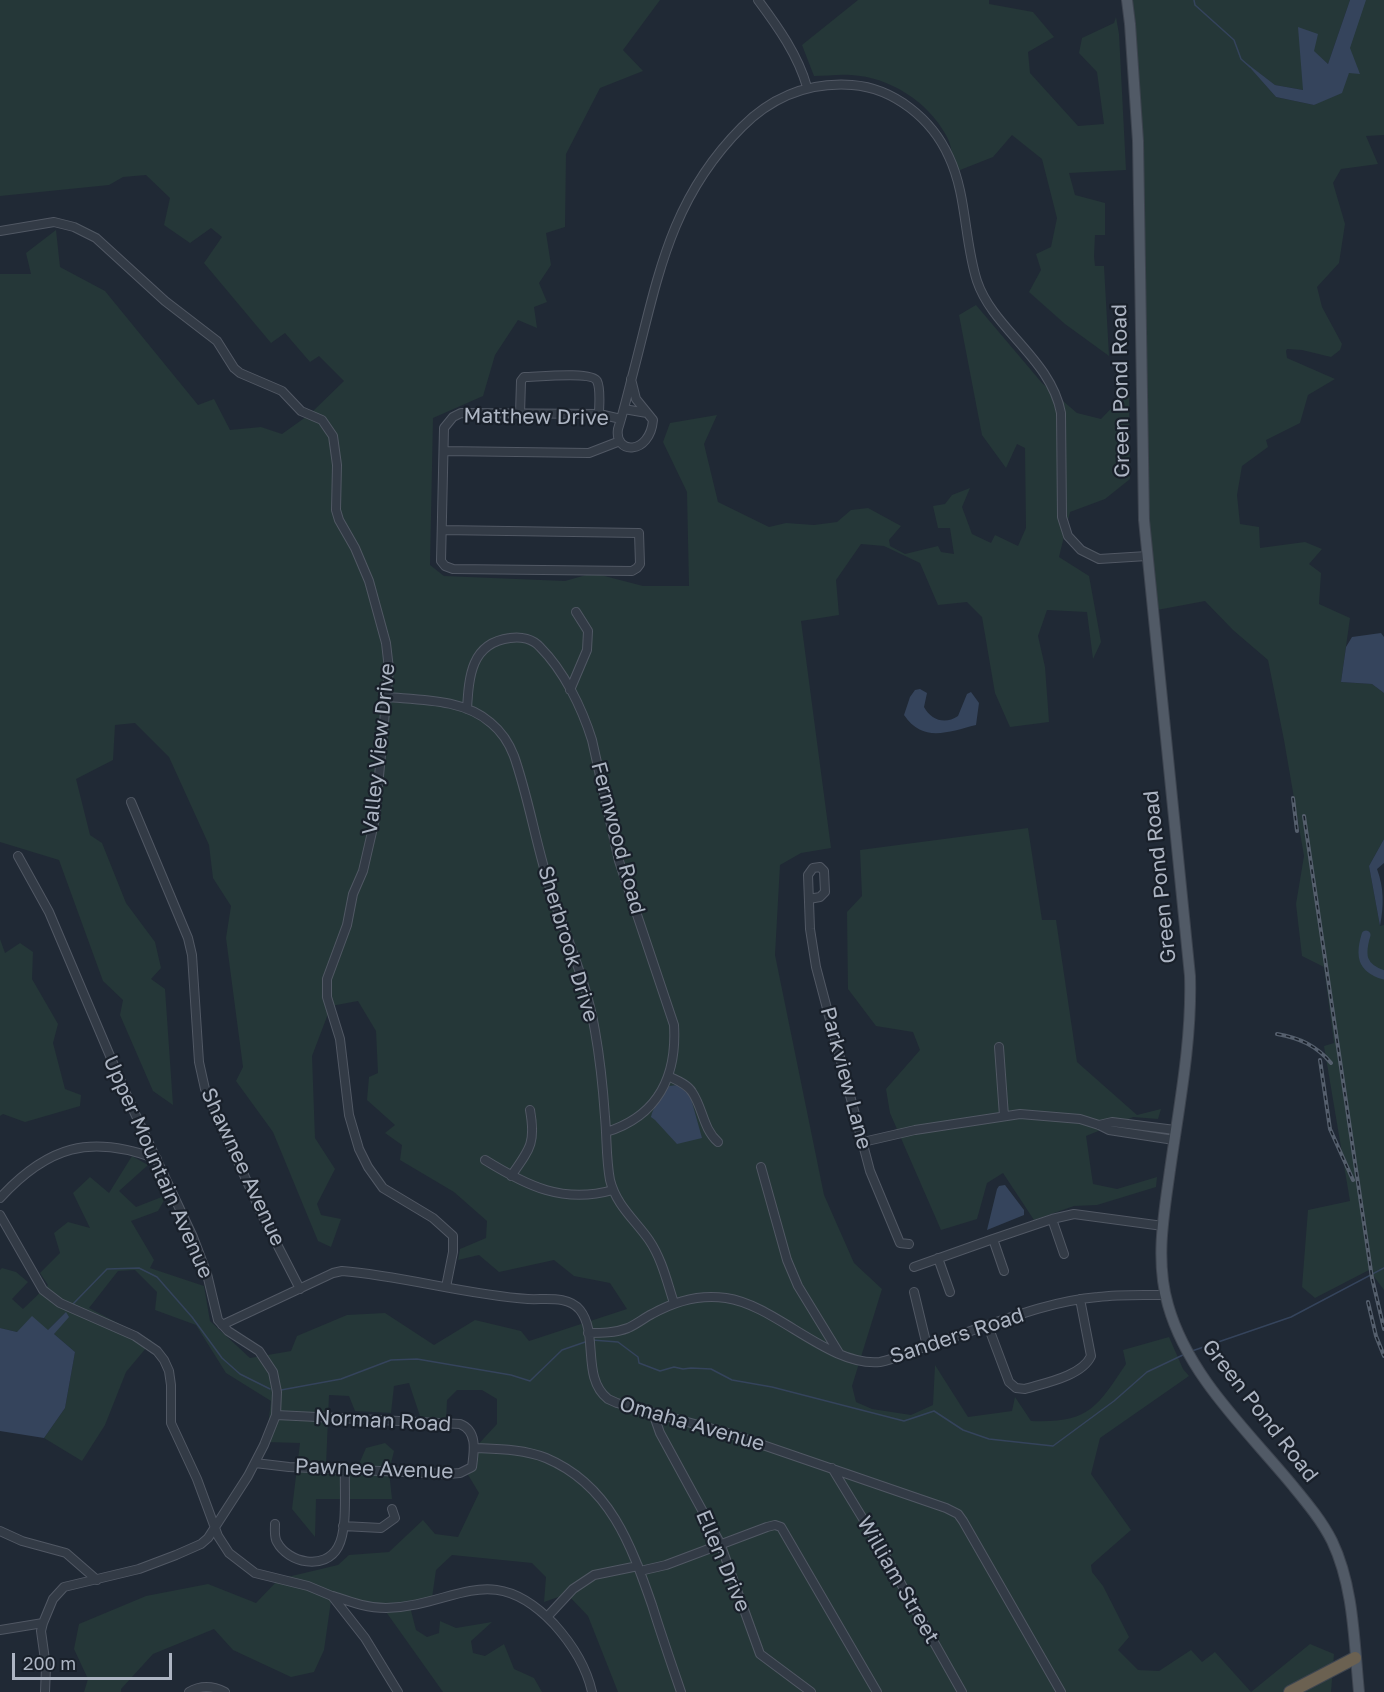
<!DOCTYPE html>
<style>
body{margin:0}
#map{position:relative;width:1384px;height:1692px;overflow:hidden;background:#202935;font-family:"Golos Text",sans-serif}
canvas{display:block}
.scale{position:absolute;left:12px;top:1653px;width:160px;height:27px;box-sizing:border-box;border:3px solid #adb5c3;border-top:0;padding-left:8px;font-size:18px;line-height:21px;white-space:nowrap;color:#adb5c3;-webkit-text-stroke:4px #19202a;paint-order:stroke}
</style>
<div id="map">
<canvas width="1384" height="1692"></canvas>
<div class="scale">200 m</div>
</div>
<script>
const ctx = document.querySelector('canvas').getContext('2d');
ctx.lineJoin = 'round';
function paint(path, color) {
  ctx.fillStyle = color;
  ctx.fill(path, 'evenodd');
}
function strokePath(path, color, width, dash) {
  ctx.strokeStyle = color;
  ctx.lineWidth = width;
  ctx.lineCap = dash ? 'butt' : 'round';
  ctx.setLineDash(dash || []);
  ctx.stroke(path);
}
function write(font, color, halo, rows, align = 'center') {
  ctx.font = font + ' "Golos Text",sans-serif';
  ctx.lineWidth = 4.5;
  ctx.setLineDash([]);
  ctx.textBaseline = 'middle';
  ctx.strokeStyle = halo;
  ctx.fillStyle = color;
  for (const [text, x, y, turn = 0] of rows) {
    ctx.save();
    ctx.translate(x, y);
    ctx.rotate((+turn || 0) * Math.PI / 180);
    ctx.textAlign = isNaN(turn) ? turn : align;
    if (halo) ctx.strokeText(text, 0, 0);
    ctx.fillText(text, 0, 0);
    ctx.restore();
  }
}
paint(new Path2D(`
 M0 0H660L623 50 643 71 600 88 566 154 565 227 546 233 551 265 539 283 547 302 534 307 537 328 518 320 495 355 483 396 433 418 430 565 444 576 565 581 593 573 643 586H689L687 492 663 442 670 423 717 415 704 444 718 502 769 527 786 523 814 525 837 522 851 510 868 508 901 526 889 540 890 546 905 554 938 546 941 552 954 554 950 528H938L933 506 945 504 952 495 970 488 962 507 972 534 991 543 995 535 1018 546 1026 528 1025 448 1017 444 1006 468 982 435 959 315 976 305 1042 383 1077 413 1101 419 1129 390 1130 479 1105 499 1070 512 1059 557 1089 576 1101 642 1093 659 1087 612 1047 610 1038 636 1045 667 1049 722 1010 727 995 693 982 617 967 602 938 605 920 563 884 546 861 544 836 580 839 615 801 621 831 848 801 853 780 865 775 955 824 1195 854 1263 882 1289 852 1386 856 1402 872 1409 911 1415 933 1405 935 1365 968 1417 1012 1411 1015 1397 1031 1421C1088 1423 1096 1409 1126 1364L1123 1350 1169 1337 1183 1369 1189 1376 1100 1438 1091 1474 1131 1530 1091 1565 1092 1572 1103 1586 1129 1637 1118 1650 1138 1670 1159 1671 1191 1650 1202 1662 1215 1652 1251 1692 1310 1644 1334 1654 1331 1692H618L588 1616 567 1594 544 1602 546 1577 532 1563 452 1555 436 1570 432 1598 409 1603 416 1630 427 1637 439 1633 440 1621 456 1628 492 1622 471 1641 473 1653 485 1656 504 1644 514 1669 534 1678 542 1692H443L384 1609 332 1594 324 1650 314 1672 291 1677 233 1650 214 1629 153 1654 121 1689V1692H84L88 1679 74 1649 79 1624 146 1596 208 1584 256 1603 279 1579 338 1565 349 1555 389 1552 423 1520 435 1534 458 1537 479 1493 467 1473 473 1450 497 1424V1399L482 1390H457L447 1400 446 1423 422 1422 409 1383 394 1386 391 1413 355 1411 349 1396 329 1395 326 1466 356 1471 366 1448 385 1443 394 1451 389 1471 392 1499H316L315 1537 292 1509 300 1443 266 1442 271 1401 226 1373 196 1325 155 1310 157 1292 135 1270 118 1271 89 1308 152 1341 126 1372 105 1425 82 1461 44 1438 65 1408 75 1352 54 1334 65 1313 48 1330 17 1332 0 1328V1270L2 1268 16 1272 28 1282 12 1299 23 1309 48 1285 40 1273 60 1253 54 1233 68 1222 90 1228 73 1193 90 1177 109 1193 132 1156 148 1165 119 1191 136 1207 167 1195 158 1211 131 1221 154 1260 150 1268 204 1286 210 1321 250 1358 291 1351 297 1336 347 1315 385 1313 434 1345 475 1320 521 1331 529 1341 627 1309 610 1283 574 1276 554 1260 499 1272 479 1255 458 1260 460 1249 486 1238 487 1221 454 1192 400 1160 402 1145 385 1133 395 1125 367 1100 369 1077 378 1073 376 1031 358 1001 331 1006 312 1056 315 1138 335 1169 317 1204 321 1215 341 1219 331 1247 318 1241 273 1132 236 1081 243 1067 226 938 231 906 213 878 209 845 169 757 135 723 115 725 113 760 76 779 90 835 102 843 126 903 155 942 161 968 151 979 165 989 173 1105 153 1091 120 1015 123 1000 103 981 59 860 0 842V274H31L26 253 56 230 60 267 105 291 198 405 214 399 230 430 261 427 282 434 310 414 344 381 319 356 310 362 285 333 271 343 204 263 222 237 211 228 190 243 164 225 170 198 146 175 123 177 109 185 0 196Z
 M858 0H989V4L1033 12 1054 37 1028 52 1030 73 1078 126 1104 124 1097 72 1079 53 1082 38 1114 23 1116 17 1119 34 1126 170 1069 173 1075 195 1105 203V235H1095L1094 256 1095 266H1104L1109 356 1065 324 1029 292 1041 270 1036 254 1051 247 1057 218 1042 159 1012 135 993 157 955 172C953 160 952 145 946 135 928 102 890 77 851 75 839 74 826 76 814 76L802 45Z
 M1129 0H1350L1328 64 1313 51 1303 90 1275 85 1248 65 1276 97 1314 105 1349 73H1360L1345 60 1355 0H1384V135L1366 136 1378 164 1341 169 1333 183 1345 224 1339 263 1317 287 1322 307 1342 344 1340 350 1331 357 1302 350 1287 349 1286 351 1287 358 1335 379 1308 395 1300 423 1266 440 1268 447 1242 466 1237 495 1240 524 1259 527 1260 548 1305 542 1322 549 1309 564 1321 573 1319 604 1350 618 1341 682 1372 684 1384 693V839L1369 866 1380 926 1384 925V1290L1369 1270 1315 1298 1302 1287 1308 1210 1350 1201 1324 1046 1334 1043 1324 967 1302 956 1296 904 1304 856 1284 740 1268 660 1233 630 1205 601 1157 610 1152 563 1145 434Z
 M1028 828 1042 920H1056L1077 1062 1137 1115 1161 1109 1158 1119 1133 1117 1086 1136 1093 1184 1117 1189 1157 1177 1156 1187 1097 1205 1074 1206 1034 1220 1003 1173 987 1183 977 1219 941 1230 890 1113 886 1089 920 1050 913 1032 876 1026 848 989 847 912 862 896 860 850Z
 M0 939 5 953 20 943 33 952 32 979 58 1024 53 1043 65 1089 81 1095 80 1106 25 1122 3 1114 0 1116Z`), '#253738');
paint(new Path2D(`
 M1350 0H1366L1350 48 1360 74 1349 73 1342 93 1314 105 1276 97 1245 62 1275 85 1303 90 1298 27 1318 34 1314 51 1328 64Z
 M1381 633 1384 637V693L1372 684 1341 682 1346 647 1352 637Z
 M920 689 927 693 924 707C931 720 945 725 958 716L967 694 971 692 979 703 976 725C948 732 923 743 904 715L910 697 915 690Z
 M1384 839V863L1377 869C1384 888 1384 905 1380 926L1369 866Z
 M678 1085 690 1095 702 1138 677 1144 655 1120 651 1117C652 1108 664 1095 669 1086Z
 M1005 1185 1024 1210V1215L987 1230 997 1189 999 1186Z
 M66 1312 69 1317 54 1334 75 1352 65 1408 44 1438 0 1431V1328L17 1332 32 1316 48 1330Z`), '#35445c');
strokePath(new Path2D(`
 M1194 0 1195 5 1234 40 1241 59 1250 67
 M73 1304 107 1269 139 1268 157 1277 192 1317 222 1358 240 1374 270 1389
 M592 1340 618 1342 638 1357 639 1363 660 1371 674 1367 683 1369 691 1368 711 1369 732 1380 772 1387 904 1421 934 1411 963 1430 989 1439 1053 1446 1114 1401 1147 1372 1185 1354
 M1192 1351 1291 1317 1384 1268
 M281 1390 341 1379 391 1360 417 1359 511 1375 530 1381 562 1350 588 1341`), '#35445c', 1.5);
strokePath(new Path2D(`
 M1366 935C1360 955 1361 968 1384 975`), '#35445c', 9);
const minor = new Path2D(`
 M758 0C778 27 798 55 807 87
 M0 231 54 222 74 227 96 238 165 301 217 341 234 368 240 373 282 391 301 411 322 420 333 436 337 465 336 510 339 520 355 548 369 581 386 643 389 669 375 819 363 871 353 894 347 925 327 979V997L340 1039 349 1115 359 1149 368 1167 383 1188 433 1218 453 1236V1252L446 1287
 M631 379 636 399 653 420C650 455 614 455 618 429 623 413 627 397 631 381 657 284 667 202 742 127 772 97 809 82 852 85 894 88 932 119 949 157 967 195 964 241 977 281 993 329 1051 359 1061 413L1062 517 1068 536 1081 550 1099 559 1147 556
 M624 409 647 413
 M520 414 521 381 524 377C536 377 592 371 597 381 601 389 599 405 599 414
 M444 451 589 453 620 441
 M442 530 639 533 640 564 637 568 632 571 453 569 445 566 441 561 444 428 453 417 461 413 599 414 621 419
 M570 690 587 650 588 631 576 612
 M387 697C421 700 464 699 491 723 502 732 509 743 514 756 529 799 536 845 550 888 565 935 587 982 595 1031 600 1059 603 1088 605 1117 607 1138 606 1159 610 1180 616 1205 635 1220 649 1240 662 1259 667 1282 674 1303
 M467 709C469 676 471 643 510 638 521 636 533 639 540 647 564 671 582 708 592 740L619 861 674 1025C677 1076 658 1116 606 1132
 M131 802 188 938 192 955 199 1062 205 1089 264 1219 300 1289
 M809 899 820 897 825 892 824 871 820 867 813 868 808 875 810 929 816 967 870 1171 900 1243 909 1244
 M999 1047 1004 1116
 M668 1076C676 1080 687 1084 692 1092 703 1108 703 1129 718 1142
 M1099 1125 1112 1122 1175 1130
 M863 1142 915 1130 1020 1114 1080 1119 1099 1125 1109 1130 1174 1140
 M485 1160C527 1186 563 1204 613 1190
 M761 1167 787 1260 798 1286 839 1353
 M511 1176C530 1149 536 1143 530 1110
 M0 1198C48 1146 90 1134 157 1159
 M0 1215 43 1290 60 1303 135 1336 157 1351 164 1360 169 1371 171 1385V1423L197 1479 218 1536 229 1553 255 1573 308 1586 332 1596 365 1638 398 1692
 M1064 1254 1052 1219 1074 1214 1163 1226
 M938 1258 950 1292
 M914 1267 993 1239
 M1004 1271 993 1239 1052 1219
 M914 1292 927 1346
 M222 1325 333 1273 342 1271C405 1276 466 1295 528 1299 545 1300 568 1295 580 1310 599 1334 581 1378 608 1399L617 1403 728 1433 946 1508 958 1514 963 1521 1061 1692
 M988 1326 1009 1382 1016 1388 1025 1389C1045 1383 1082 1376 1091 1356L1080 1299
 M588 1333C601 1333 615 1333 628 1328 637 1324 644 1318 652 1314 675 1301 699 1294 726 1298 776 1305 829 1367 880 1362 891 1360 900 1356 910 1352 927 1346 945 1340 962 1334 1006 1319 1051 1301 1098 1297 1120 1294 1143 1295 1166 1295
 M653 1413 660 1433 720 1543 760 1654 811 1692
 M474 1448C498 1449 524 1449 546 1458 610 1485 631 1545 652 1605 661 1634 671 1663 681 1692
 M255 1463 289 1467 448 1474 460 1473 472 1467C474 1452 478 1431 460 1424L276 1415
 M832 1468 882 1550 962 1692
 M275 1524C275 1530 274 1537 277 1542 288 1563 325 1571 338 1547 348 1529 344 1490 345 1469
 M343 1526 381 1528 395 1518 392 1509
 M0 1531 22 1541 66 1553 97 1580
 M640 1571 666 1565 767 1527 775 1525 781 1527 877 1692
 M333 1596C351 1602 367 1608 386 1608 456 1606 491 1558 554 1624 572 1644 586 1665 592 1692
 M547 1617 573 1589 594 1575 638 1566
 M43 1623 41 1631 46 1667 45 1692
 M0 1630 43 1623 53 1599 64 1587 139 1569 176 1555 201 1544 208 1538 248 1476 264 1445 276 1415 277 1392 273 1372 259 1351 228 1331 218 1320 207 1274 193 1237 130 1103 49 912 18 856
 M189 1692C201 1685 213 1686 225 1692`);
const major = new Path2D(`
 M1127 0 1130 24 1138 141 1144 520 1190 976C1192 1041 1179 1106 1170 1170 1164 1214 1155 1260 1168 1305 1188 1376 1247 1430 1293 1486 1307 1503 1322 1521 1332 1541 1354 1587 1354 1642 1359 1692`);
const highway = new Path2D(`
 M1290 1692 1355 1658`);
strokePath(minor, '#515864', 10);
strokePath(major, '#3d444f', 12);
strokePath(highway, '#3e4550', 14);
strokePath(minor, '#333b46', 8);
strokePath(major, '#515a66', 10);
strokePath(highway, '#6b6151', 12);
const rail = new Path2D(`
 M1293 798 1297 831
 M1304 816 1372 1278 1384 1329
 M1277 1034C1299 1038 1316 1045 1331 1063
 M1320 1060 1330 1129 1353 1180
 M1368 1302 1376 1336 1384 1356`);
strokePath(rail, '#555f6d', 4);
strokePath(rail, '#19202a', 1.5, [4.5]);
write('21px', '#adb5c3', '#19202a', [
 ["Green Pond Road",1121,391,-91],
 ["Matthew Drive",536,417,1],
 ["Valley View Drive",379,749,-84],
 ["Fernwood Road",618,838,75],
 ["Green Pond Road",1160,877,-96],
 ["Sherbrook Drive",568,944,73],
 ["Parkview Lane",846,1078,75],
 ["Upper Mountain Avenue",158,1167,66],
 ["Shawnee Avenue",243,1167,65],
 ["Sanders Road",957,1336,-18],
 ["Green Pond Road",1260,1411,52],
 ["Norman Road",383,1421,3],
 ["Omaha Avenue",692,1424,16],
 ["Pawnee Avenue",374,1469,2],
 ["Ellen Drive",723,1561,67],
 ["William Street",898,1580,60]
]);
</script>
